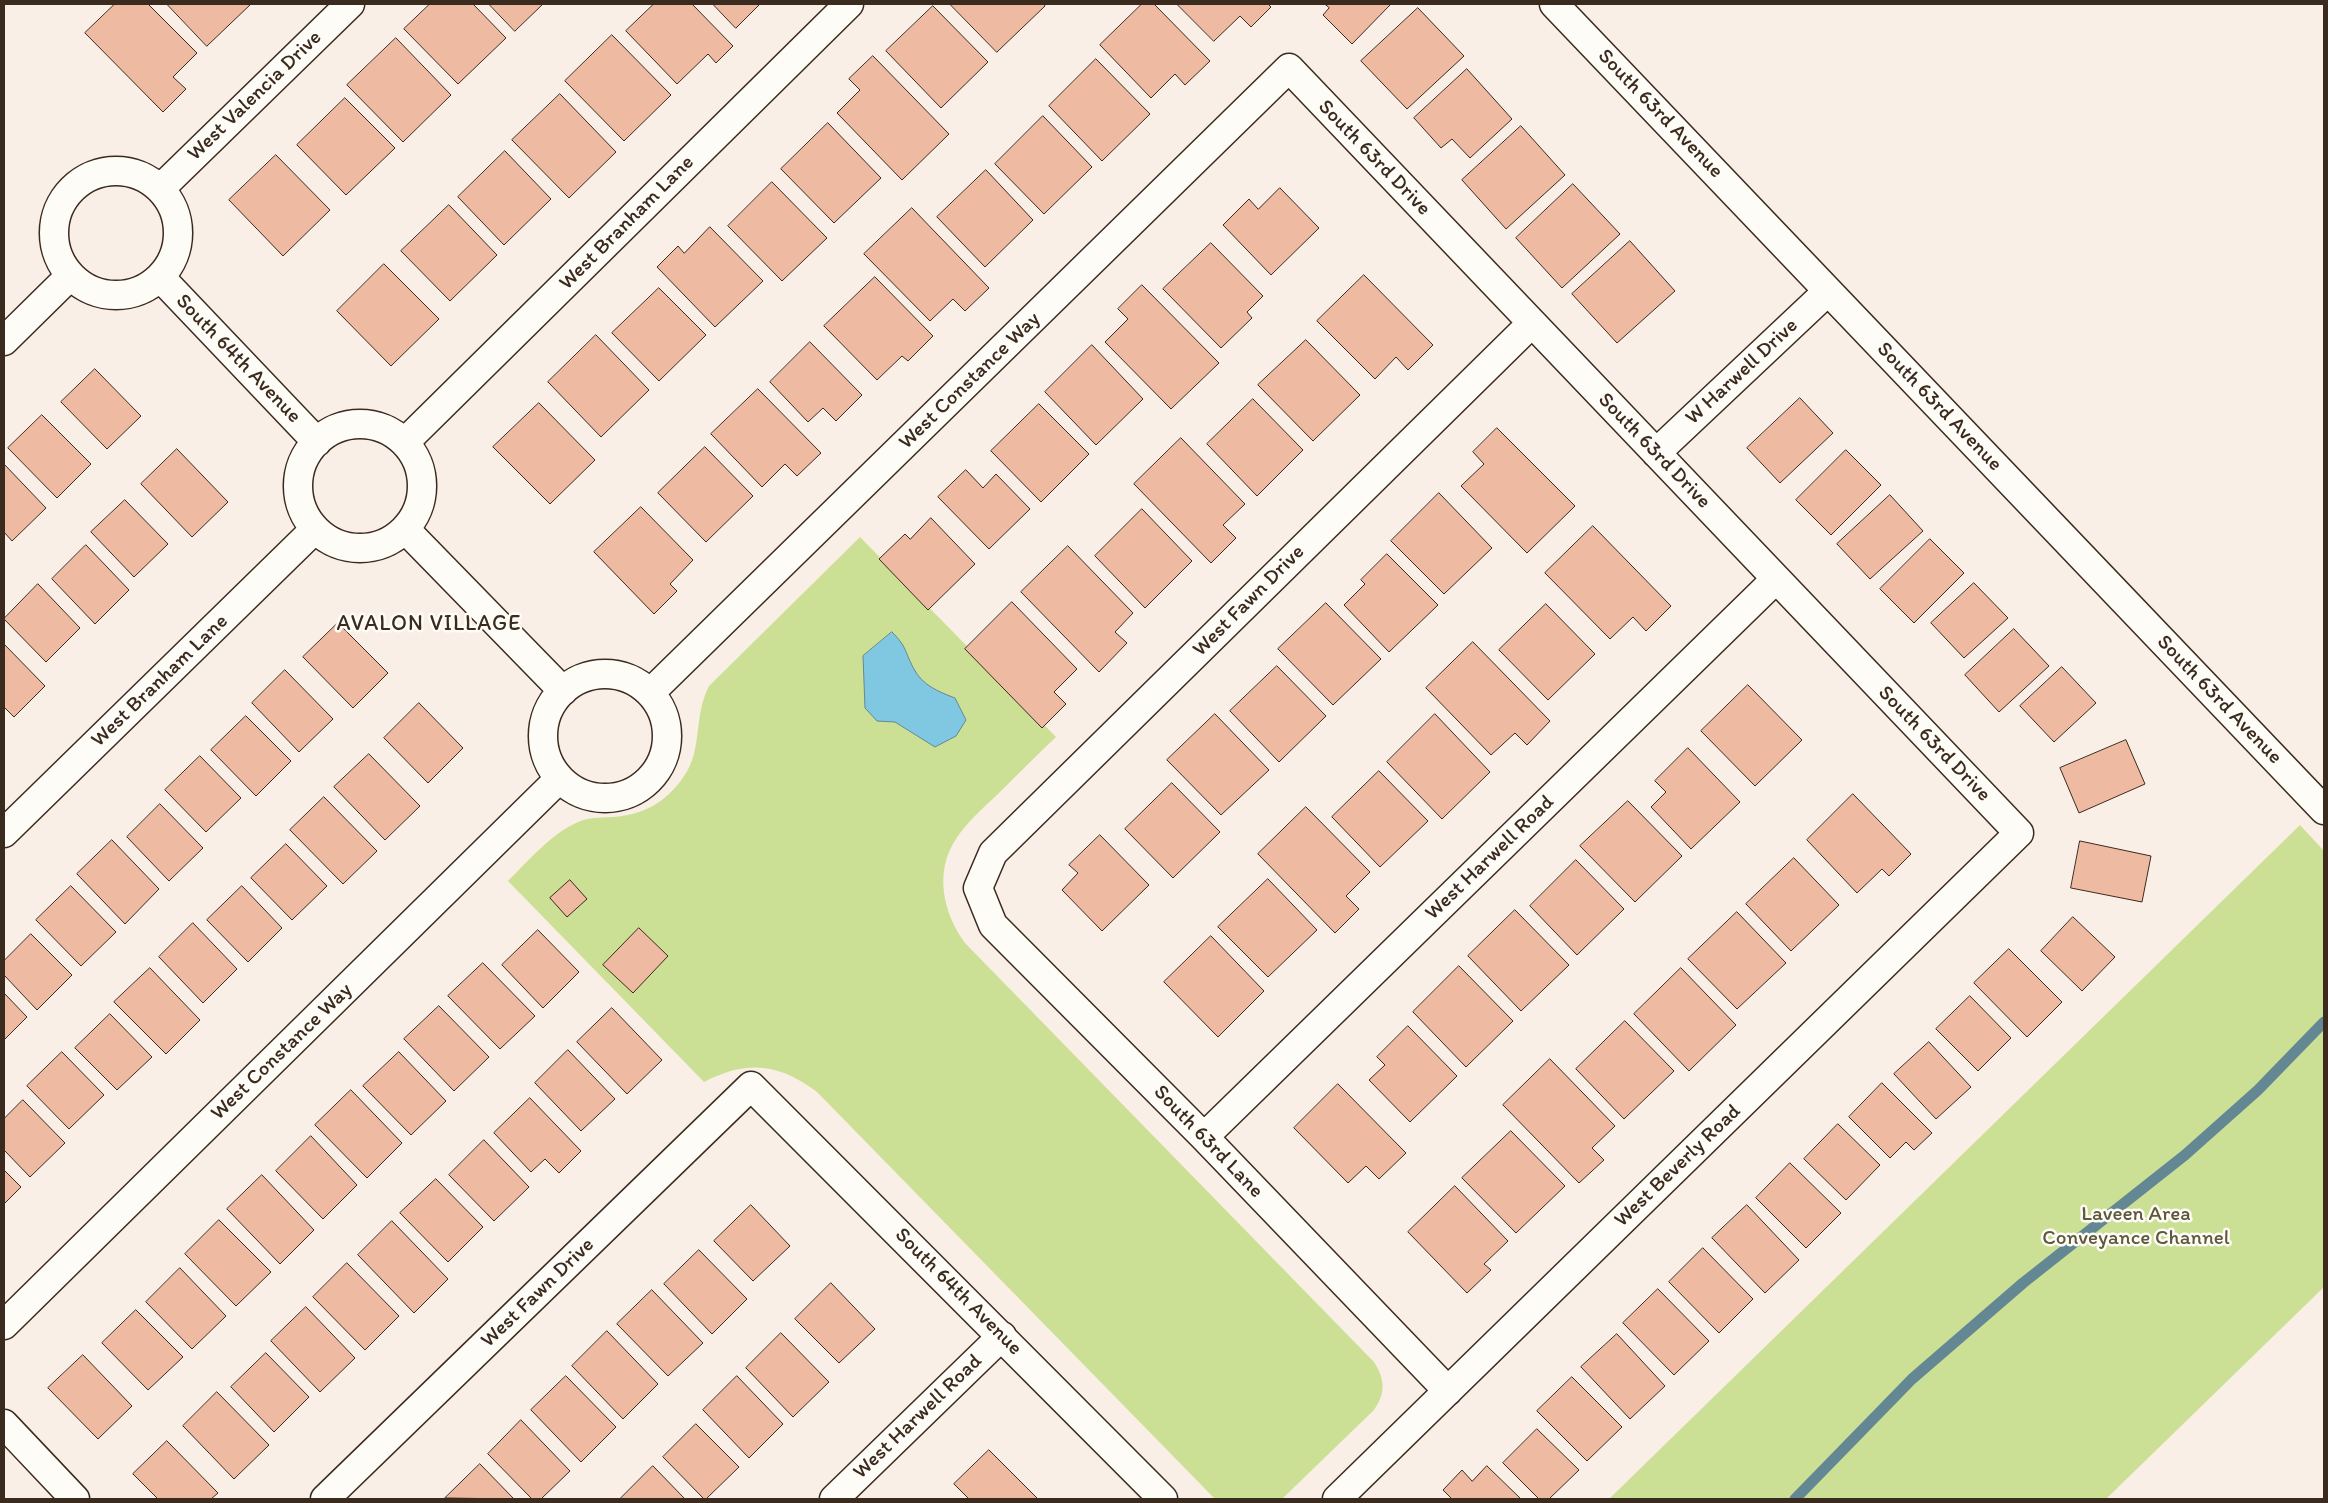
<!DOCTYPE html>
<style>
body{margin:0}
#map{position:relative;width:2328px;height:1503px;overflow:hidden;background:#faefe6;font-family:Itim,sans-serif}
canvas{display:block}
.frame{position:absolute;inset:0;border:5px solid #3b2a1e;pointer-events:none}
</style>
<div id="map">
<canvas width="2328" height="1503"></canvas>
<div class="frame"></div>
</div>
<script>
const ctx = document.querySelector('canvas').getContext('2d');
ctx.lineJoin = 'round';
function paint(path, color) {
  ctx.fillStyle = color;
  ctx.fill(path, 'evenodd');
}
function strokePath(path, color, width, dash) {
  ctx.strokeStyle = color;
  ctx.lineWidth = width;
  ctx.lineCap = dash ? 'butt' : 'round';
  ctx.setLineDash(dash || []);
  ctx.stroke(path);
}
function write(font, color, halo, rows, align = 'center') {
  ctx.font = font + ' Itim,sans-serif';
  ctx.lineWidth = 5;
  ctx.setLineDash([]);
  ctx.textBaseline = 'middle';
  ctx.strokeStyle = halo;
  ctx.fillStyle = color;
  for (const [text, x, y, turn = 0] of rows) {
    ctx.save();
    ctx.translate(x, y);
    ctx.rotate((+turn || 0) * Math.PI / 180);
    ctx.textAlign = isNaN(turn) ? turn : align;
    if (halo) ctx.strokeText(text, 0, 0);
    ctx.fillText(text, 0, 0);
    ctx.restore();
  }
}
paint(new Path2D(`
 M860 537 1056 737C1036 756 1017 775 998 794 983 808 967 822 956 839 934 872 943 913 965 943L1374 1362C1385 1379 1386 1393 1374 1410L1282 1499H1215L817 1092C778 1063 747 1060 704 1082L508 881C529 860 551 834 578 822 589 817 599 818 611 817 642 816 667 802 684 776 703 749 693 717 709 686Z
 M2300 825 2324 851V1287L2106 1499H1609Z`), '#cce095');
const water = new Path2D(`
 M892 632C908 648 904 651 914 669 922 685 939 692 955 698L966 720 956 736 935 747 895 722 877 721 865 708 863 656Z`);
paint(water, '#80c7e1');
strokePath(water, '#648893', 1);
strokePath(new Path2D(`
 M1795 1499 1912 1379 2023 1283 2185 1155 2258 1090 2324 1022`), '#648893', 11);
const building = new Path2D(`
 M115 4H148L197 53 173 77 186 89 163 112 85 33Z
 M167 4H251L207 46Z
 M430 4H473L506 38 458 84 404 29Z
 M489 4H543L515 31Z
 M654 4H692L733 46 716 63 708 54 677 84 626 31Z
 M713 4H760L736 28Z
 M950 4H1044L1045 6 997 52Z
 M1142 4H1154L1210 61 1185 85 1175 74 1151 98 1100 45Z
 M1177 4H1268L1271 7 1251 27 1240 16 1214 41Z
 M1325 4H1391L1352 44 1323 15 1329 8Z
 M933 6 988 62 941 108 886 51Z
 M1418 8 1464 56 1407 109 1361 61Z
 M612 35 671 95 624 141 565 81Z
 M396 38 451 95 403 142 347 85Z
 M873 56 949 134 902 180 837 113 860 90 849 79Z
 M1096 59 1150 114 1102 161 1049 106Z
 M1467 69 1512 119 1470 158 1452 139 1441 148 1414 118Z
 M560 94 616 152 569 198 512 140Z
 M345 98 395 148 346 195 297 145Z
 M1043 116 1092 167 1044 214 995 164Z
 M828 123 881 178 834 223 781 169Z
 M1521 126 1565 175 1506 229 1462 180Z
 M505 151 551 199 504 245 458 197Z
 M276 155 330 210 283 256 229 200Z
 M986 170 1033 220 985 267 937 217Z
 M772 182 827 238 782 281 728 226Z
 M1573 184 1620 234 1562 288 1516 238Z
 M1280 188 1319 228 1271 275 1223 225 1249 199 1258 209Z
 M449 205 497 255 450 301 401 251Z
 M912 208 989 288 965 311 953 299 930 321 864 254Z
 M710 227 763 281 715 327 657 267 678 246 684 253Z
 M1630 241 1675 291 1617 343 1572 294Z
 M1211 243 1263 296 1247 312 1252 318 1221 348 1163 289Z
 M384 264 439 319 391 366 337 311Z
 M1364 275 1433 345 1408 370 1396 357 1375 379 1317 321Z
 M875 277 933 336 908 361 902 356 877 380 824 326Z
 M1142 285 1219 363 1171 409 1105 342 1128 319 1118 309Z
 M659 288 706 335 659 381 612 333Z
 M596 335 649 390 601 437 548 382Z
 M1306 340 1360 395 1313 441 1258 385Z
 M810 342 862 395 836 421 823 408 808 422 770 382Z
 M1092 345 1143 399 1096 445 1045 392Z
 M95 369 141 416 107 449 61 402Z
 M758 389 821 453 797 476 785 464 762 487 711 434Z
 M1800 398 1833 433 1780 483 1747 448Z
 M1253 399 1303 450 1257 496 1207 444Z
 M539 403 595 460 550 504 493 447Z
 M1039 404 1089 454 1041 502 991 451Z
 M42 415 91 464 57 498 8 448Z
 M1497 428 1575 506 1527 553 1461 486 1484 464 1473 452Z
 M1181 438 1245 504 1223 525 1236 538 1211 563 1134 484Z
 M705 447 753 496 706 542 658 493Z
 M177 449 228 502 192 537 141 484Z
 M1846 450 1881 485 1831 535 1796 500Z
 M4 464 46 508 12 541 4 532Z
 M966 470 983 488 996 474 1030 509 989 549 938 497Z
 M1439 493 1492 548 1444 594 1391 541Z
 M1890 495 1923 531 1870 579 1837 544Z
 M125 500 168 544 134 577 91 532Z
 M641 507 693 560 670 584 677 591 654 614 594 552Z
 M1142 509 1192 561 1145 608 1095 556Z
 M931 518 975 564 928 610 879 559 905 534 910 539Z
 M1593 526 1671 606 1646 631 1633 617 1610 639 1545 573Z
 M1930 539 1964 573 1914 623 1880 589Z
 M86 545 129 590 95 624 52 579Z
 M1068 546 1133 613 1115 632 1127 643 1099 672 1021 592Z
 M1387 554 1438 605 1389 652 1344 605 1365 584 1361 580Z
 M1974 583 2008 618 1964 658 1931 623Z
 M38 584 80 628 46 662 4 619Z
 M1012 602 1077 669 1054 692 1066 704 1042 728 965 649Z
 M1326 603 1381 659 1333 705 1278 649Z
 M1546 604 1595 654 1548 700 1499 650Z
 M338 623 388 673 353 708 303 657Z
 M2014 629 2049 666 1999 712 1965 675Z
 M1473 642 1550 721 1527 745 1515 733 1491 755 1426 688Z
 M4 644 45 686 14 717 4 707Z
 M1277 666 1326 716 1279 762 1230 711Z
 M2062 667 2096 703 2054 742 2020 706Z
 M285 670 333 719 299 752 252 703Z
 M1748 685 1802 740 1755 786 1701 731Z
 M419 703 463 748 428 783 384 738Z
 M1215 714 1269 770 1221 815 1167 760Z
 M1435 714 1490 772 1442 819 1387 762Z
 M246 716 291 761 256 796 211 750Z
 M2126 740 2145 784 2079 813 2060 768Z
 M1688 748 1740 802 1691 849 1651 807 1666 792 1655 781Z
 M369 754 420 806 385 840 334 787Z
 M200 756 241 798 206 832 165 790Z
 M1379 771 1428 821 1380 867 1332 817Z
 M1172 783 1220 832 1173 878 1125 829Z
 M1853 794 1911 854 1889 876 1882 869 1857 893 1807 840Z
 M324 797 377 851 343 884 290 830Z
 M1628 801 1682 856 1635 902 1580 846Z
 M160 804 203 848 169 881 127 837Z
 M1306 807 1370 872 1346 896 1359 909 1335 933 1258 854Z
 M1100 835 1149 885 1102 931 1062 890 1078 873 1069 865Z
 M112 840 159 889 125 924 77 874Z
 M2080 841 2151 856 2142 902 2071 888Z
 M286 844 327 886 292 920 251 878Z
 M1794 858 1839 905 1791 951 1746 904Z
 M1576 860 1624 909 1577 955 1530 906Z
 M1268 879 1317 930 1268 977 1218 927Z
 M570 880 587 899 567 917 550 898Z
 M71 886 116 932 81 966 36 920Z
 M242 886 282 928 248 962 207 920Z
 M1515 910 1569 965 1521 1011 1468 956Z
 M1737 912 1786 963 1737 1009 1688 959Z
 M2073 917 2115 957 2082 991 2041 951Z
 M193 923 237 969 203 1003 159 957Z
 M639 928 668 956 633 993 603 965Z
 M538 930 579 972 543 1008 502 965Z
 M31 934 72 975 37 1010 4 975V961Z
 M1211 936 1264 991 1218 1037 1164 982Z
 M2009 949 2062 1002 2027 1037 1974 983Z
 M483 963 535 1016 500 1049 448 996Z
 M1459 966 1513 1021 1466 1067 1413 1012Z
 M150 968 200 1020 166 1054 114 1002Z
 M1681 968 1736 1025 1689 1071 1634 1014Z
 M4 993 27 1017 4 1040Z
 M1970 996 2011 1038 1978 1071 1936 1029Z
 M439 1006 489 1057 454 1091 404 1039Z
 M612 1008 662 1060 627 1094 577 1042Z
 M110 1014 152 1057 117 1090 75 1048Z
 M1625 1021 1674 1071 1624 1119 1576 1069Z
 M1408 1026 1457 1076 1410 1122 1369 1080 1385 1065 1377 1057Z
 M1929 1042 1971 1087 1936 1119 1894 1074Z
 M568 1050 615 1099 581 1131 535 1083Z
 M62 1052 104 1095 69 1129 27 1086Z
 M399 1052 446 1101 411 1135 363 1086Z
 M1550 1059 1615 1126 1592 1148 1604 1160 1579 1183 1503 1105Z
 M1882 1083 1932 1133 1914 1150 1906 1142 1890 1158 1849 1117Z
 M1338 1084 1406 1153 1379 1179 1366 1166 1348 1183 1294 1128Z
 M351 1090 402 1143 367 1178 315 1125Z
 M530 1098 581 1151 559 1173 545 1159 531 1172 494 1133Z
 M23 1100 65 1143 30 1177 4 1150V1119Z
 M1838 1124 1880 1165 1846 1200 1804 1159Z
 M1511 1131 1565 1186 1516 1233 1462 1178Z
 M311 1136 357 1185 323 1219 276 1171Z
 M484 1140 529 1187 494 1221 449 1175Z
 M1790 1163 1841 1213 1806 1248 1756 1198Z
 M4 1170 21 1187 4 1204Z
 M262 1175 314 1230 280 1264 227 1209Z
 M436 1179 483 1227 448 1262 400 1213Z
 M1455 1186 1508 1241 1484 1264 1491 1270 1467 1293 1408 1232Z
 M751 1205 790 1246 753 1281 714 1241Z
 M1747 1205 1799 1260 1765 1293 1712 1238Z
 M219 1220 271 1272 236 1306 185 1254Z
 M392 1221 448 1279 414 1313 358 1255Z
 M1703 1248 1753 1299 1719 1333 1669 1282Z
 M699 1250 747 1299 712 1334 664 1284Z
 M347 1263 399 1316 365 1350 313 1297Z
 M180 1268 226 1316 192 1349 146 1302Z
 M831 1283 875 1329 839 1363 795 1319Z
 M1658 1289 1709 1341 1674 1375 1623 1323Z
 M652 1290 703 1343 668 1376 617 1324Z
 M306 1307 355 1358 320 1392 271 1341Z
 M136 1310 183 1357 148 1390 102 1343Z
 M607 1331 658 1384 623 1419 572 1366Z
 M781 1333 829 1382 793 1417 746 1368Z
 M1617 1334 1665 1386 1630 1419 1581 1367Z
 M266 1353 309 1397 274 1432 231 1387Z
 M83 1355 132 1406 98 1439 48 1388Z
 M566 1376 616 1427 581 1462 531 1410Z
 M737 1376 783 1424 749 1458 703 1410Z
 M1572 1377 1622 1427 1587 1461 1537 1411Z
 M217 1392 269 1445 234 1479 183 1426Z
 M521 1420 570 1471 541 1499H532L488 1454Z
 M696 1424 739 1467 706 1499H704L663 1457Z
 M1537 1429 1579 1470 1549 1499H1539L1503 1463Z
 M167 1441 218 1493 211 1499H158L133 1474Z
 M989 1450 1038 1499H969L954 1484Z
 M480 1464 514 1499 445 1498Z
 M653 1466 685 1499H620Z
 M1487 1466 1521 1499H1452L1443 1490 1462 1470 1472 1481Z`);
paint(building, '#efbaa2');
strokePath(building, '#3b2a1e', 1);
const street = new Path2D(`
 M1554 4 2324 810
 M54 233a62 62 0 1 1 124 0a62 62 0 1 1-124 0Z
 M160 189 350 4
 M160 277 317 442
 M4 341 70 276
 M298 486a62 62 0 1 1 124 0a62 62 0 1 1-124 0Z
 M405 442 849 4
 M1656 453 1828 291
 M405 529 563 691
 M543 736a62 62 0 1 1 124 0a62 62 0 1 1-124 0Z
 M650 693 1289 68 2019 833 1337 1499
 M4 833 315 529
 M1204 1137 1776 579
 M4 1325 559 779
 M1448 1391 1204 1137 993 925 978 888 993 853 1532 323
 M4 1424 75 1499
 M325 1499 751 1086 1163 1499
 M834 1499 1002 1336`);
strokePath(street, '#3b2a1e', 31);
strokePath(street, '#fdfcf7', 28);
write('21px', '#3b2a1e', '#fdfcf7', [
 ["West Valencia Drive",255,96,-44],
 ["South 63rd Avenue",1660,114,46],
 ["South 63rd Drive",1374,158,46],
 ["West Branham Lane",627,223,-45],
 ["South 64th Avenue",238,359,46],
 ["W Harwell Drive",1742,372,-43],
 ["West Constance Way",970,381,-44],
 ["South 63rd Avenue",1939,407,46],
 ["South 63rd Drive",1654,451,46],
 ["West Fawn Drive",1249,601,-45],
 ["West Branham Lane",160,681,-44],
 ["South 63rd Avenue",2219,700,46],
 ["South 63rd Drive",1934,744,46],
 ["West Harwell Road",1490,858,-44],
 ["West Constance Way",282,1052,-44],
 ["South 63rd Lane",1208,1142,46],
 ["West Beverly Road",1678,1166,-44],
 ["South 64th Avenue",958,1292,45],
 ["West Fawn Drive",538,1293,-44],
 ["West Harwell Road",918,1417,-44]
]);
write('21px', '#5f583c', '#fdfcf7', [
 ["Laveen Area",2136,1215],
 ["Conveyance Channel",2136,1239]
]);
ctx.letterSpacing = '1px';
write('22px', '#3b2a1e', '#fdfcf7', [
 ["AVALON VILLAGE",429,624]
]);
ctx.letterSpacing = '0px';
</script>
